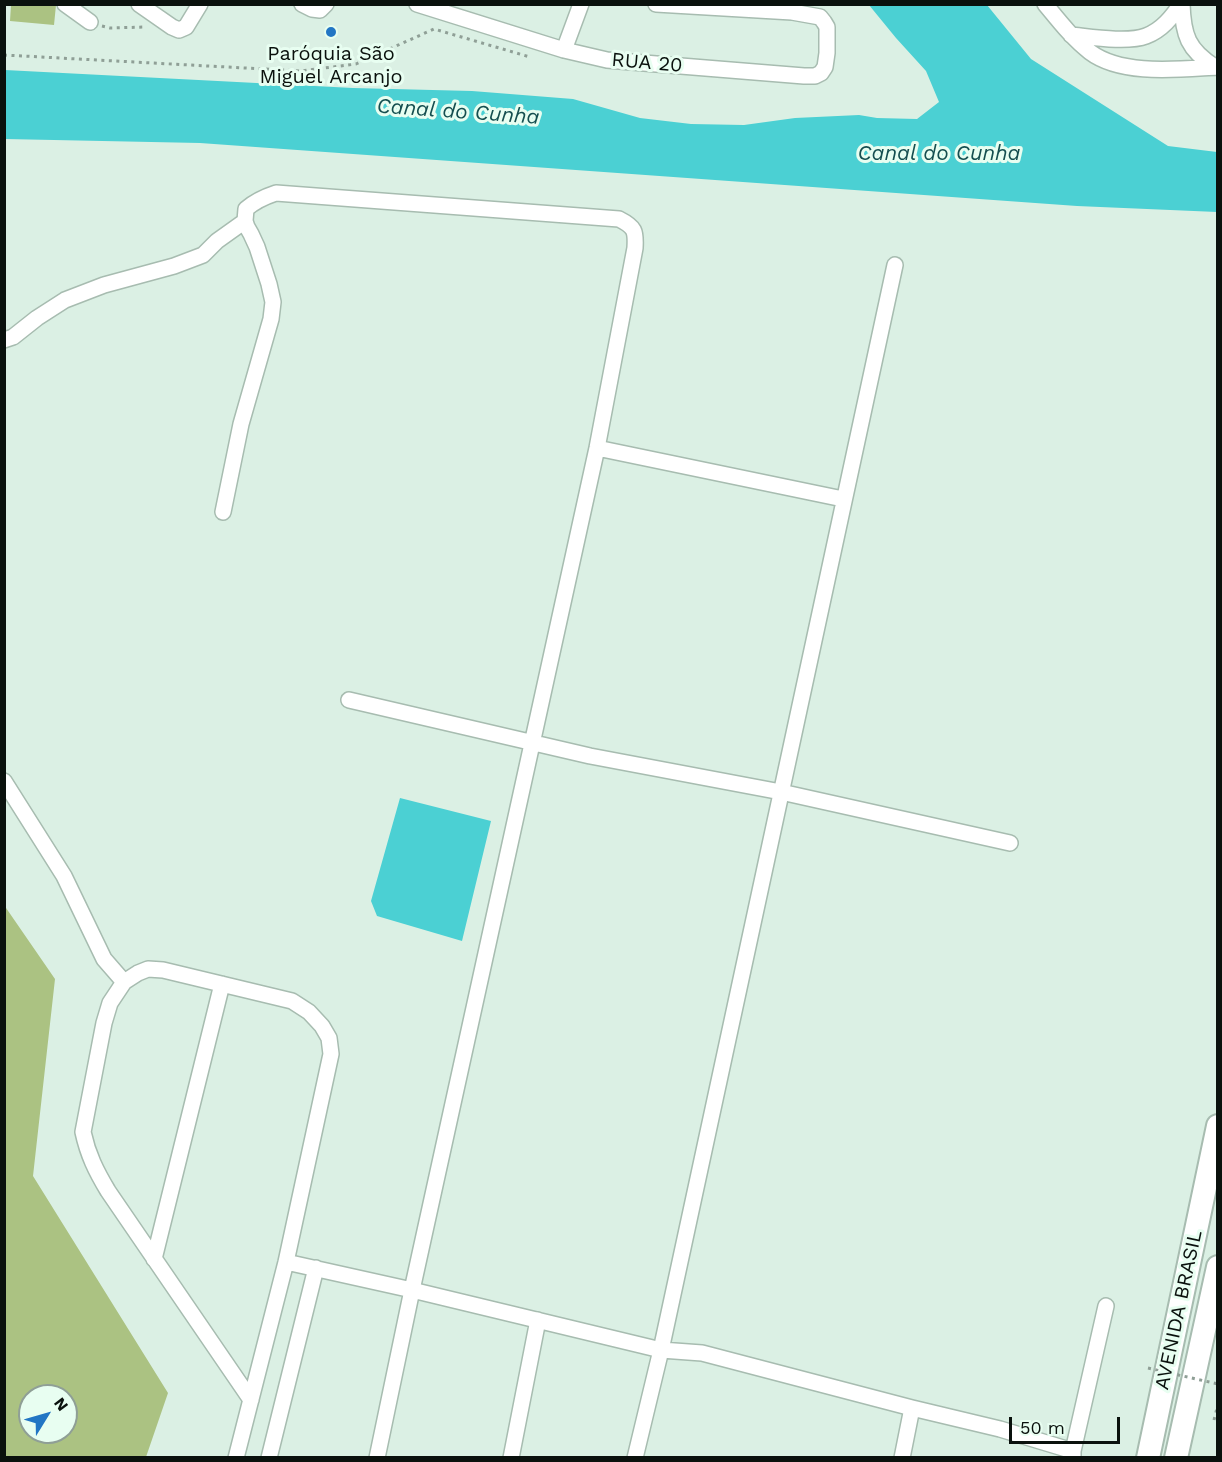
<!DOCTYPE html>
<meta charset="utf-8">
<style>
body{margin:0}
#map{position:relative;width:1222px;height:1462px;overflow:hidden;background:#dbf0e4;font-family:"Work Sans",sans-serif}
canvas{display:block}
.frame{position:absolute;inset:0;border:6px solid #0a110d;pointer-events:none}
.north{position:absolute;left:18px;top:1384px;width:60px;height:60px;box-sizing:border-box;background:#e8fef1;border:2px solid #8f9f96;border-radius:50%;rotate:53deg;font-size:16px;font-weight:700;line-height:24px;text-align:center;color:#0a110d}
.north::after{content:'';display:block;margin:auto;width:21px;height:27px;background:#2276c4;clip-path:polygon(50% 0,100% 100%,50% 72%,0 100%)}
.scale{position:absolute;left:1009px;top:1417px;width:111px;height:27px;box-sizing:border-box;border:3px solid #0a110d;border-top:0;padding-left:8px;font-size:18px;line-height:21px;white-space:nowrap;color:#0a110d;-webkit-text-stroke:4px #e8fef1;paint-order:stroke}
</style>
<div id="map">
<canvas width="1222" height="1462"></canvas>
<div class="frame"></div>
<div class="north">N</div>
<div class="scale">50 m</div>
</div>
<script>
const ctx = document.querySelector('canvas').getContext('2d');
ctx.lineJoin = 'round';
function paint(path, color) {
  ctx.fillStyle = color;
  ctx.fill(path, 'evenodd');
}
function strokePath(path, color, width, dash) {
  ctx.strokeStyle = color;
  ctx.lineWidth = width;
  ctx.lineCap = dash ? 'butt' : 'round';
  ctx.setLineDash(dash || []);
  ctx.stroke(path);
}
function write(font, color, halo, rows, align = 'center') {
  ctx.font = font + ' "Work Sans",sans-serif';
  ctx.lineWidth = 6;
  ctx.setLineDash([]);
  ctx.textBaseline = 'middle';
  ctx.strokeStyle = halo;
  ctx.fillStyle = color;
  for (const [text, x, y, turn = 0] of rows) {
    ctx.save();
    ctx.translate(x, y);
    ctx.rotate((+turn || 0) * Math.PI / 180);
    ctx.textAlign = isNaN(turn) ? turn : align;
    if (halo) ctx.strokeText(text, 0, 0);
    ctx.fillText(text, 0, 0);
    ctx.restore();
  }
}
paint(new Path2D(`
 M11 5H56L54 25 10 21Z
 M4 905 55 979 33 1176 168 1393 146 1457H5ZM30 1396H66V1432H30Z`), '#abc282');
paint(new Path2D(`
 M869 5H987L1031 59 1168 146 1217 152V212L1077 206 200 143 5 139V70L353 88 472 91 573 99 640 118 691 124 744 125 795 118 859 115 877 118 917 119 939 102 926 71 896 38Z
 M400 798 491 821 462 941 377 916 371 901Z`), '#4bd0d3');
const minor = new Path2D(`
 M65 4 90 22
 M139 4 172 27 179 30 186 27 200 4
 M302 4 312 9 320 10 326 4
 M417 4 564 50 607 60 804 76H815L821 73 825 67 827 53V27L824 22 820 17 792 12 656 4
 M1045 4C1059 21 1073 39 1090 52 1122 76 1179 69 1218 67
 M1182 4C1183 35 1188 50 1215 67
 M1071 35C1091 37 1127 43 1146 36 1162 30 1172 17 1181 4
 M564 50 581 4
 M4 340 13 337 37 318 65 300 104 285 174 266 203 255 217 241 245 221
 M597 448 843 499
 M223 512 241 424 271 319 273 302 269 284 257 247 251 234 247 227 245 221 246 209C255 201 264 197 276 193L619 219C635 227 636 231 635 248L597 448 412 1290 377 1458
 M349 700 590 756 781 792 1010 843
 M4 781 64 876 104 959 124 982
 M154 1259 222 984
 M286 1262 412 1290 661 1350 702 1353 912 1408 1000 1429 1073 1451
 M236 1458 286 1262 331 1054 329 1038 322 1026 309 1012 292 1001 163 970 148 969 138 973 124 982 110 1003 104 1023 83 1132C88 1155 96 1171 108 1191L251 1400
 M269 1458 316 1268
 M511 1458 538 1320
 M635 1458 661 1350 895 265
 M902 1458 912 1408
 M1073 1458V1451L1106 1306`);
const highway = new Path2D(`
 M1148 1458 1218 1126
 M1176 1458 1218 1267`);
strokePath(minor, '#a7bcb0', 18);
strokePath(highway, '#a7bcb0', 26);
strokePath(new Path2D(`
 M4 5 5 4
 M102 26 110 28 146 27
 M4 55 301 71 356 64 434 29 530 57
 M1214 1420 1218 1404`), '#8f9f96', 3, [3, 4.5]);
strokePath(minor, '#fff', 15);
strokePath(highway, '#fff', 22);
strokePath(new Path2D(`
 M1148 1368 1218 1384`), '#8f9f96', 3, [3, 4.5]);
for (const [x, y, r, color] of [
 [331,32,6,"#2276c4"]
]) {
  const dot = new Path2D();
  dot.arc(x, y, r, 0, 2 * Math.PI);
  ctx.fillStyle = color;
  ctx.fill(dot);
  strokePath(dot, '#e8fef1', 2);
}
write('20px', '#0a110d', '#e8fef1', [
 ["Paróquia São",331,54],
 ["Miguel Arcanjo",331,77]
]);
write('20px', '#0a110d', '#e8fef1', [
 ["RUA 20",647,63,5],
 ["AVENIDA BRASIL",1179,1310,-78]
]);
write('italic 21px', '#154f50', '#e8fef1', [
 ["Canal do Cunha",458,112,4],
 ["Canal do Cunha",939,154]
]);
</script>
